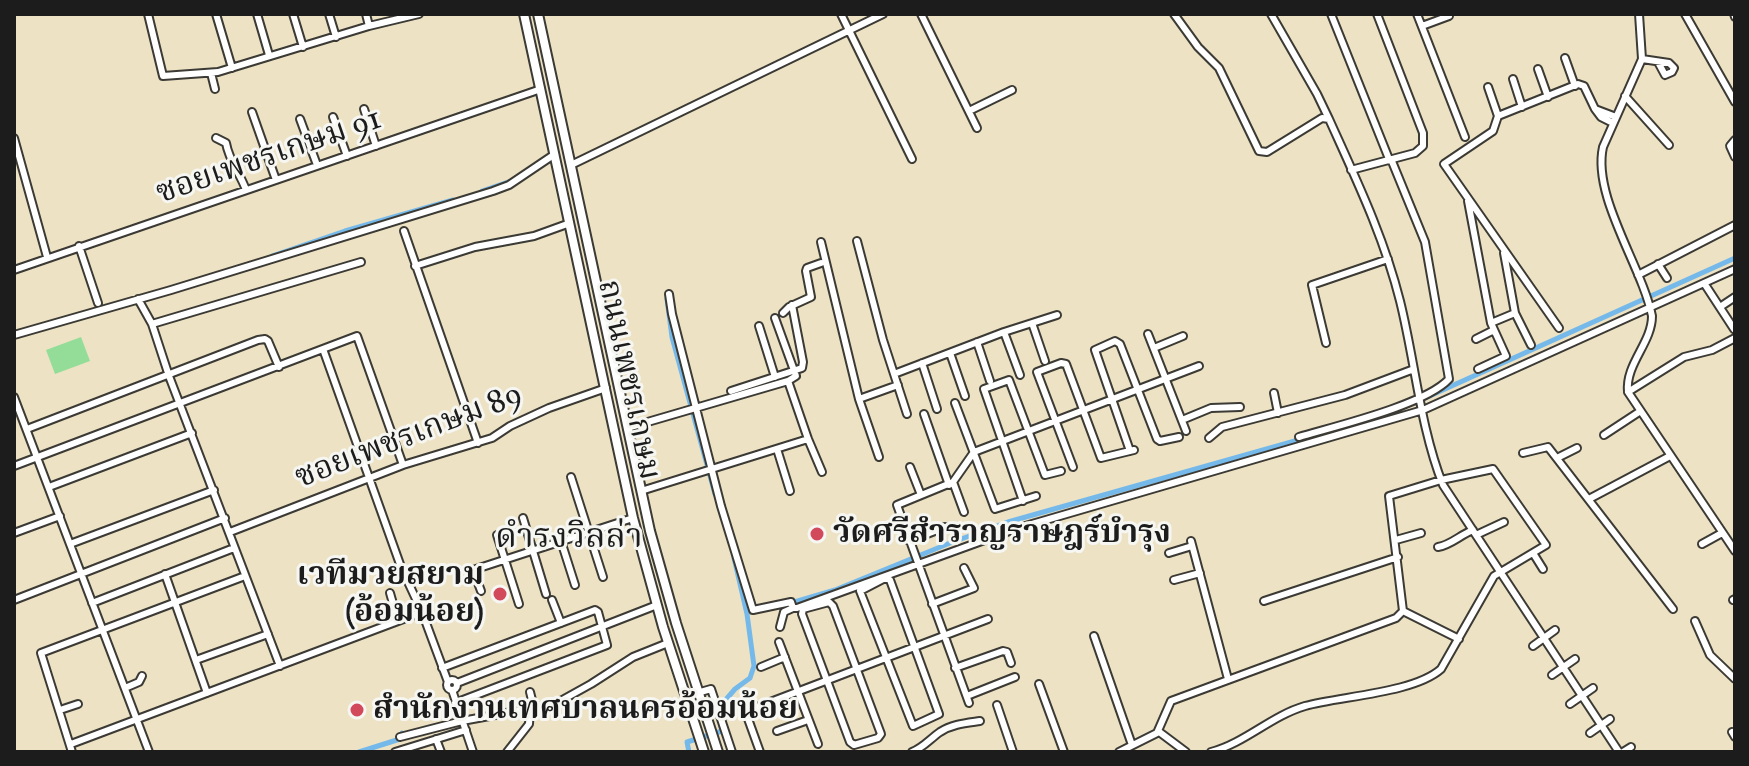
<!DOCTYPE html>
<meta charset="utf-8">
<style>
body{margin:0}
#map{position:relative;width:1749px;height:766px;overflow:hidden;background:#ede2c4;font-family:"IM FELL Great Primer",serif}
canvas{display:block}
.frame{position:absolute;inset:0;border:16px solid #1c1c1c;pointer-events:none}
</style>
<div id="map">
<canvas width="1749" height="766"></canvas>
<div class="frame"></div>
</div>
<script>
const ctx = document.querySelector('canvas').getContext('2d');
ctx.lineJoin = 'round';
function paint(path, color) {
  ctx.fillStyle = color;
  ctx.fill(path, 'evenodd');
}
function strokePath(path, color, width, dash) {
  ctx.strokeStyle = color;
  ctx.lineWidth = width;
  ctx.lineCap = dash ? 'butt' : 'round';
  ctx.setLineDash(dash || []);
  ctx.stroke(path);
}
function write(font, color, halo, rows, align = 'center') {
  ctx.font = font + ' "IM FELL Great Primer","Noto Serif Thai",serif';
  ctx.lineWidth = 6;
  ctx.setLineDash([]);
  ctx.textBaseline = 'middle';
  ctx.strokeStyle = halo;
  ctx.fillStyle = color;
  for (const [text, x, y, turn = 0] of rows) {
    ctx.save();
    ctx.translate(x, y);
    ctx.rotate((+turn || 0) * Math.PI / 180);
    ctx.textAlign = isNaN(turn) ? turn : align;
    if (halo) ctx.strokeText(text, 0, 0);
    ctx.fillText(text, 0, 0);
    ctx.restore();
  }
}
paint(new Path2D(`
 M81 337 90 361 55 374 46 350Z`), '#94dd98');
strokePath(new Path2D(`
 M482 191 514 180
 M272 256 345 231 453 200
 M667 299 672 337 715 494
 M1425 398 1735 258
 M791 603 835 590 950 543 1008 522 1302 439
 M717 710 735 689 750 678 754 666 747 614 734 558
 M359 752 400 739 402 733
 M689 752 687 742 722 731 721 727`), '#75b9eb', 5);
const minor = new Path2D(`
 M148 14 163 76 218 72 369 26 419 14
 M216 14 232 68
 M257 14 269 55
 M293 14 303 47
 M329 14 336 37
 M366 14 369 26
 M841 14 912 159
 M921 14 977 128
 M1174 14 1198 47 1219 68 1259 151 1267 152 1322 118 1329 119C1356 179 1384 237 1400 301 1415 361 1420 427 1443 485L1619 752
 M1271 14 1317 94 1329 119
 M1331 14 1389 159
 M1417 14 1465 137
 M1639 14 1642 59 1603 147C1592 197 1642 266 1652 316 1652 343 1625 364 1628 392L1735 551
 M1685 14 1735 102
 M1734 14 1735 17
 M1422 26 1449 16
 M1565 58 1575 86
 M1642 59 1669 63 1674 68 1672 72 1665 75 1658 62
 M1538 69 1548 97
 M211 73 215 89
 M1513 79 1522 107
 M1488 87 1498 116
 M1625 96 1669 145
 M364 109 376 146
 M969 111 1012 90
 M252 112 276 180
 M333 117 347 156
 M300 119 317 165
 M1613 123 1601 117 1595 109 1616 117
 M14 138 47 257
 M216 138 226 143C229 161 240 173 246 190
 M1735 140 1730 146 1735 157
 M571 165 883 14
 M1351 170 1415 153 1423 146V133L1377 14
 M1468 201 1491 323 1506 356 1478 369
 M404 231 478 443
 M857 241 883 340 907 414
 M821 242 859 399 879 457
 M79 246 98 303
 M1504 253 1515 313 1531 345
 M1658 264 1667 278
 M415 266 475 247 534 236 570 223
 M14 270 541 89
 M1638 275 1735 225
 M1704 283 1734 329
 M669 294 672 314 721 506 753 610 791 602 793 608H797L1015 529 1423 410 1735 269
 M138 299 152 324 169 376 280 666
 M1720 307 1735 297
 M783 313 789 307 811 297 806 271 807 268 821 263
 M775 318 796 376 788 381 808 439 822 472
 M1032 323 1045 361
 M1491 323 1515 313
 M152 324 361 262
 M759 326 775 377
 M1559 328 1444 164 1493 131 1498 116 1578 84 1584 86 1595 109
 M1004 332 1020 375
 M1148 334 1186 431
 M14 335 171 290 493 191 509 185 555 154
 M1476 339 1494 330
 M977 342 990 381
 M1326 343 1312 285 1388 259
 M1154 348 1183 336
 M323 349 401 567 422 612 448 682
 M950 353 965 396
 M922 363 937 409
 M894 374 1004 332 1057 315
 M731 391 802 368 803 362 792 305
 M1628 392 1684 357 1712 350 1735 338
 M1274 393 1278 413
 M14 397 149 752
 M859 399 898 385
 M955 403 995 509 1036 496
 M924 414 949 485
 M1182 420 1211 408 1240 407
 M627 428 788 381
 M27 429 258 340 265 339 268 341 279 367
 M1604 435 1639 412
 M1299 437C1336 426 1425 405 1449 379L1425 242 1391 159
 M1209 438 1222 427 1345 395 1414 369
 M777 449 790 491
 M1130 451 1095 350 1115 341 1120 344 1157 439 1160 441 1179 437
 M1523 453 1548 447 1673 609
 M1557 458 1577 448
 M14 466 357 336 403 465
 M910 467 921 495
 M1073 467 1037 372 1061 363 1066 364 1101 458 1134 450
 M571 477 603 577
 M953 482 964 512
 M49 487 192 433
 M641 491 808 439
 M1589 499 1670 456
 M1023 501 984 389 1009 380 1045 475 1061 471
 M523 518 546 594
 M230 532 403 465 492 438 510 426 549 408 606 388
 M14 533 60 516
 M497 535 519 604
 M1476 535 1504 522
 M1396 540 1421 533
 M561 541 575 585
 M909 541 945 527
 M1191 541 1228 679
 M70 544 214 490
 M1702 544 1722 533
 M1438 547C1451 545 1460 535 1473 530
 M1169 553 1192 546
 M1533 553 1543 569
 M165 574 207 693
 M885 578 890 580 939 714 913 726 860 591Z
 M1174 580 1200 573
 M481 591 473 570 633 518
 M390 593 398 621
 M14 600 225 518
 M552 600 561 623
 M1733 600 1735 599
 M1264 601 1398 557
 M829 602 833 606 881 734 878 738 854 745 850 742 802 614 803 609Z
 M92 603 234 548
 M932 604 974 588 964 568
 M1403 611 1459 639
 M1695 621 1710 655 1735 679
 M780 627 784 612 793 608
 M1094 636 1132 745
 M779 642 818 744
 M1533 646 1555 630
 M196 660 268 634
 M761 667 785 657
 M442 668 595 610 598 612 607 645 455 703
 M955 668 1003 651 1007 652 1011 663
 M1552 675 1575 659
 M447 685a5 5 0 1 1 10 0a5 5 0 1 1-10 0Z
 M457 683 657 605
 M1039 684 1064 752
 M125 688 139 682 142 676
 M452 690 473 752
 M530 692 534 708
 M697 693 711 689 732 752
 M967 696 1015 677
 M969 703 897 505 953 482 974 452 1199 366
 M1570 704 1593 688
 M997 705 1013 752
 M60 710 78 704
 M777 731 808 720
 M1158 731 1186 752
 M1732 732 1735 737
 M1590 733 1610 719
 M400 737 462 721 555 704 591 684 633 657 668 643
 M436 739 441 752
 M71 744 422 612
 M72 752 41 653 245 576
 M395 752 466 730
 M507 752 529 724 530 709
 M760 752 747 716 752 709 988 619
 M912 752C923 748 930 739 940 732 952 724 966 723 980 721
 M1119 752 1157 733 1171 701 1396 618 1403 611
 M1211 752C1245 743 1271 716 1305 706 1342 696 1414 693 1441 669L1494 576 1546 545 1493 469 1441 480 1389 496 1403 611
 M1623 752 1631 747`);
const major = new Path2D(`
 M524 14 633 518 663 627 704 752
 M538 14 650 531 676 623 718 752`);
strokePath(minor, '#3b3a35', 10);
strokePath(major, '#3b3a35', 12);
strokePath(minor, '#fff', 6);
strokePath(major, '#fff', 8);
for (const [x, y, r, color] of [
 [817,534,8,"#d1495b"],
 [500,594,8,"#d1495b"],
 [357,710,8,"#d1495b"]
]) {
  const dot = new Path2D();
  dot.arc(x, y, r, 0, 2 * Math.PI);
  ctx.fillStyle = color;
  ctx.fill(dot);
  strokePath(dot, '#f6f6f2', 3);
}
write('32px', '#1c1c1c', '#f6f6f2', [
 ["ซอยเพชรเกษม 91",269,157,-19],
 ["ถนนเพชรเกษม",628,380,78],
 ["ซอยเพชรเกษม 89",409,437,-21]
]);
write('bold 32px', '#1c1c1c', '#f6f6f2', [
 ["วัดศรีสําราญราษฎร์บํารุง",833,534],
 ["เวทีมวยสยาม",484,576,"right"],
 ["(อ้อมน้อย)",484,613,"right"],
 ["สำนักงานเทศบาลนครอ้อมน้อย",373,710]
], 'left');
write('34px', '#1c1c1c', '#f6f6f2', [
 ["ดำรงวิลล่า",569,539]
]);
</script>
